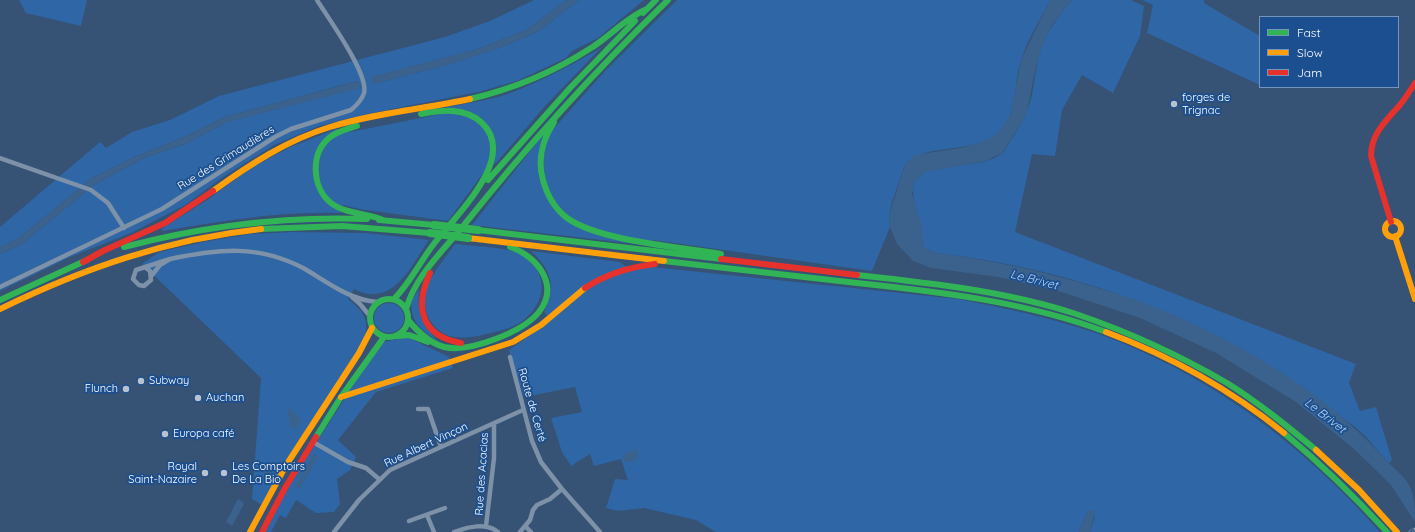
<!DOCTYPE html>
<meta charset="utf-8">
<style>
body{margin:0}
#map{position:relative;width:1415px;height:532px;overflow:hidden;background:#365274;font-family:Quicksand,sans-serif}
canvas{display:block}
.legend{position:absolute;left:1259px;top:16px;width:140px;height:72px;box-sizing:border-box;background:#1b4f8f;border:1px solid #7695bc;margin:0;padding:5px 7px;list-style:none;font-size:12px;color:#fff}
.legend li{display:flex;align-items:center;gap:8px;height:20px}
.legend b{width:20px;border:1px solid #7695bc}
</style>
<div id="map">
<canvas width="1415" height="532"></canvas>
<ul class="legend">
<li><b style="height:5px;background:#30b455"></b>Fast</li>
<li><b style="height:5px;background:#ff9f0a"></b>Slow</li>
<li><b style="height:5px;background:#e5322d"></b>Jam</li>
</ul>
</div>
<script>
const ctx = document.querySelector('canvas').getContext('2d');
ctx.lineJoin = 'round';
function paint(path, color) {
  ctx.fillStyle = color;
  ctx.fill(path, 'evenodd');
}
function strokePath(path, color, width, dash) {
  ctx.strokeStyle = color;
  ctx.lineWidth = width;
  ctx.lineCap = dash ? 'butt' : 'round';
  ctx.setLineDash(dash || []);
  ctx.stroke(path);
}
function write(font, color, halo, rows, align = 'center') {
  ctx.font = font + ' Quicksand,sans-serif';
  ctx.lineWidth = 3.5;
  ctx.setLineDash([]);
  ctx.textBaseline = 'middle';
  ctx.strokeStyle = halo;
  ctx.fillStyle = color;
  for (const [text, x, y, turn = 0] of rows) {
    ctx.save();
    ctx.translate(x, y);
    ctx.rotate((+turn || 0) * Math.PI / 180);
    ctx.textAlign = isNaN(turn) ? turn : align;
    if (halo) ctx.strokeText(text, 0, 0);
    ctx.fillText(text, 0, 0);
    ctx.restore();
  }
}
paint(new Path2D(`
 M19 0H87L81 26 26 13Z
 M534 0H567L526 30 478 49 372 77 373 84 447 65 502 47 539 31 579 0H644L598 38 572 51 566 58 517 81 478 92 362 115 319 126 274 145 223 177 185 205 131 233 70 257 0 291V254L22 244 94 185 144 158 185 144 227 122 361 87 357 81 225 117 184 137 132 158 92 178 19 238 0 247V227L100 142 106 148 132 132 170 120 219 96 445 37 490 21Z
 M677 0H1050C1040 21 1026 41 1020 64 1013 87 1018 117 996 135 972 154 922 143 905 165L892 202 889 215 890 227 872 271 653 240V246L472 225 542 136 555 127 605 71Z
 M1072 0H1131L1144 6 1140 36 1113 93 1082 75 1062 110 1055 156 1032 154 1015 232 1356 364 1349 383 1360 411 1376 407 1392 460 1389 463C1380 454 1372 443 1363 434 1351 423 1337 414 1324 404 1212 318 1076 269 936 253L923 247C923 230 908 194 915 181 926 159 983 171 1002 153 1005 151 1007 146 1009 143 1018 130 1025 117 1030 102 1035 85 1035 66 1041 49 1047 30 1060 15 1072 0Z
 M1142 0H1204V3L1260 36V85L1147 33 1153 5Z
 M601 48 545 106 497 162 487 168 448 221 359 209 343 205 341 213C279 211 223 221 163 231L161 229 207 200 251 168 288 148 336 129 350 132 446 113 447 107C469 103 492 100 513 92 544 80 573 64 601 48Z
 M293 232 366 233 429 240C414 261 399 297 369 294 364 294 359 291 354 289L348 299C364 312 369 318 365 339L279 474 262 505 252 499 261 378 142 264 159 252 203 242 250 234Z
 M455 244C471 246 501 247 515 252 547 266 550 297 525 319 516 327 502 330 491 333 468 339 443 343 429 319 424 310 423 294 428 284 435 270 446 257 455 244Z
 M531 251 620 262 625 266 652 267 958 299C1005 308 1051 318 1096 333 1208 373 1302 444 1380 532H1090L1095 516 1088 511 1079 532H716L696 520 644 508 618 511 606 508 615 479 628 480 621 459 594 466 590 454 571 466 562 452 551 418 582 412 575 387 524 397 509 350 551 320 544 312C556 286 552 271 531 251Z
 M419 289C417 315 422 326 441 343 424 332 411 325 411 302Z
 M374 318a15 15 0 1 1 30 0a15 15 0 1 1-30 0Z
 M407 337 449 357 453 368 376 392 338 440 356 457 350 470 337 479 340 504 334 512 316 513 296 500 286 518 280 515 271 532H265L291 482 345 398 350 387 383 342Z`), '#2f66a5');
paint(new Path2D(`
 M567 0H579L539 31 502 47 447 65 373 84 371 77 478 49 526 30Z
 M1050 0H1072L1052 25 1044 41 1036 66 1026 116 1002 153 986 161 925 172 915 181 912 194 921 224 923 247 936 253C992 260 1048 272 1101 289 1115 293 1129 297 1142 302 1231 337 1322 388 1386 460 1393 468 1406 477 1410 487 1415 499 1415 509 1415 522L1391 485 1354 449 1296 402 1216 353 1140 318 1058 291 998 277 931 268 913 261 897 244 890 227 889 215 905 165 915 155 960 148 976 144 993 137 1000 131 1011 113 1021 60Z
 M358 81 361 88 227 122 185 144 144 158 94 185 22 244 0 254V247L19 238 92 178 132 158 184 137 225 117Z
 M287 406 301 420 297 428H291Z
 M637 450 638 459 630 462 624 461 623 456 627 452Z
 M314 454 318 457 300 488H297L295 486Z
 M274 462 277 464 270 475 262 472 261 470Z
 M238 499 243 502 244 504 232 526 226 522Z
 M1092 510 1095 512 1090 532H1079L1088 511Z`), '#3b618d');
strokePath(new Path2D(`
 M0 158 91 190 108 203 124 228
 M170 259C218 249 259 244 305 269 327 282 350 300 377 302
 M146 268 150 271 151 280 144 286 139 285 133 279 136 270 170 259 160 265 152 275
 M0 287 162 209 275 137 291 129 351 110C357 105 362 100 364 93 369 74 328 18 317 0
 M352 297 360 304 369 315
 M510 357 532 441 541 462 562 489 600 532
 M418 409H428L441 447
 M313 442 348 462 366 468 379 479
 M427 515 434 532
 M409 521 445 508
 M486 526 494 458V424
 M525 526 531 532
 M334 532 359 500 390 470 523 410
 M454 532C468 527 486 522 498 532
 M520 532 530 520 533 510 537 505 550 499 562 489`), '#7d92a8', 4.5);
strokePath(new Path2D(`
 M643 13 656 0
 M470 99C513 89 554 72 591 48 610 36 627 17 647 9
 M554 122C543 139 537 160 543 180 547 195 554 208 567 218 599 241 681 247 721 254
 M357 126C347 129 337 131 329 138 310 154 312 188 331 203 345 214 367 213 383 220
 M488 180 570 88 635 21
 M379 220 434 225
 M261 229 342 226 430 233
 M478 230 721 259
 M124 247C204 226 284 216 367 219
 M664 261C729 268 793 276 857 283 942 292 1026 302 1106 332
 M857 275C930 283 1006 291 1076 314 1129 332 1179 355 1227 383 1259 403 1287 426 1316 450
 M370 318a19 19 0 1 1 38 0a19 19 0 1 1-38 0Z
 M394 299C410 283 420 262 433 245 454 217 519 158 482 123 465 107 442 110 421 114
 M0 300 87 260
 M406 309C416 275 442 252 464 225 527 146 595 71 668 0
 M408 320C417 331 430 343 444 347 469 353 523 332 539 312 560 285 537 256 510 247
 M397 336 409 335 428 342
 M1284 433C1321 464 1355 497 1387 532
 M316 437 341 397 384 337`), '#30b455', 6);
strokePath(new Path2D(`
 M213 191C249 165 287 140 330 127 375 113 423 109 470 99
 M1385 229a8 8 0 1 1 16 0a8 8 0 1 1-16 0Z
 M1395 236 1415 299
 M468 238 664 261
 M0 309C84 268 168 239 261 229
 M1106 332C1170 356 1231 390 1284 433
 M341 397 513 342 541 325 585 288
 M1316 450 1359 490 1397 532
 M250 532 285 467 359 353 372 328`), '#ff9f0a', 6);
strokePath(new Path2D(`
 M1391 222 1371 156C1371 134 1385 122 1399 106 1405 99 1410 91 1415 83
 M721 259 857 275
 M83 262 103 251 165 223 213 191
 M430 273C414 307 421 336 461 343
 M585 288C606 274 630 267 655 264
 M262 532 285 488 316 437`), '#e5322d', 6);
const rail = new Path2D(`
 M1410 532 1415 529`);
strokePath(rail, '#7e92a7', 3);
strokePath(rail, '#1b4f8f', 1.5, [4.5]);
strokePath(new Path2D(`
 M434 225 478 230
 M430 233 468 238`), '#30b455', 8);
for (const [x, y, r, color] of [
 [1174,104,4,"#b9c2ce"],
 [141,381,4,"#b9c2ce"],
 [126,389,4,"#b9c2ce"],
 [198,398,4,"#b9c2ce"],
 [165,434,4,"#b9c2ce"],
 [205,473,4,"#b9c2ce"],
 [224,473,4,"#b9c2ce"]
]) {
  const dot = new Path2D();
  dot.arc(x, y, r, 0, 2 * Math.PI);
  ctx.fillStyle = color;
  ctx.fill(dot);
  strokePath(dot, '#1b4f8f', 1.5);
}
write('11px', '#fff', '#1b4f8f', [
 ["forges de",1182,98],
 ["Trignac",1182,111],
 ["Subway",149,381],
 ["Flunch",118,389,"right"],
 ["Auchan",206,398],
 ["Europa café",173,434],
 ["Royal",197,467,"right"],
 ["Saint-Nazaire",197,480,"right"],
 ["Les Comptoirs",232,467],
 ["De La Bio",232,480]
], 'left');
write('11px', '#fff', '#1b4f8f', [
 ["Rue des Grimaudières",226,158,-32],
 ["Route de Certé",532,405,74],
 ["Rue Albert Vinçon",426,445,-25],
 ["Rue des Acacias",482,474,-86]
]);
write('italic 12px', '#b5d3f5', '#1b4f8f', [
 ["Le Brivet",1034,280,14],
 ["Le Brivet",1325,416,38]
]);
</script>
